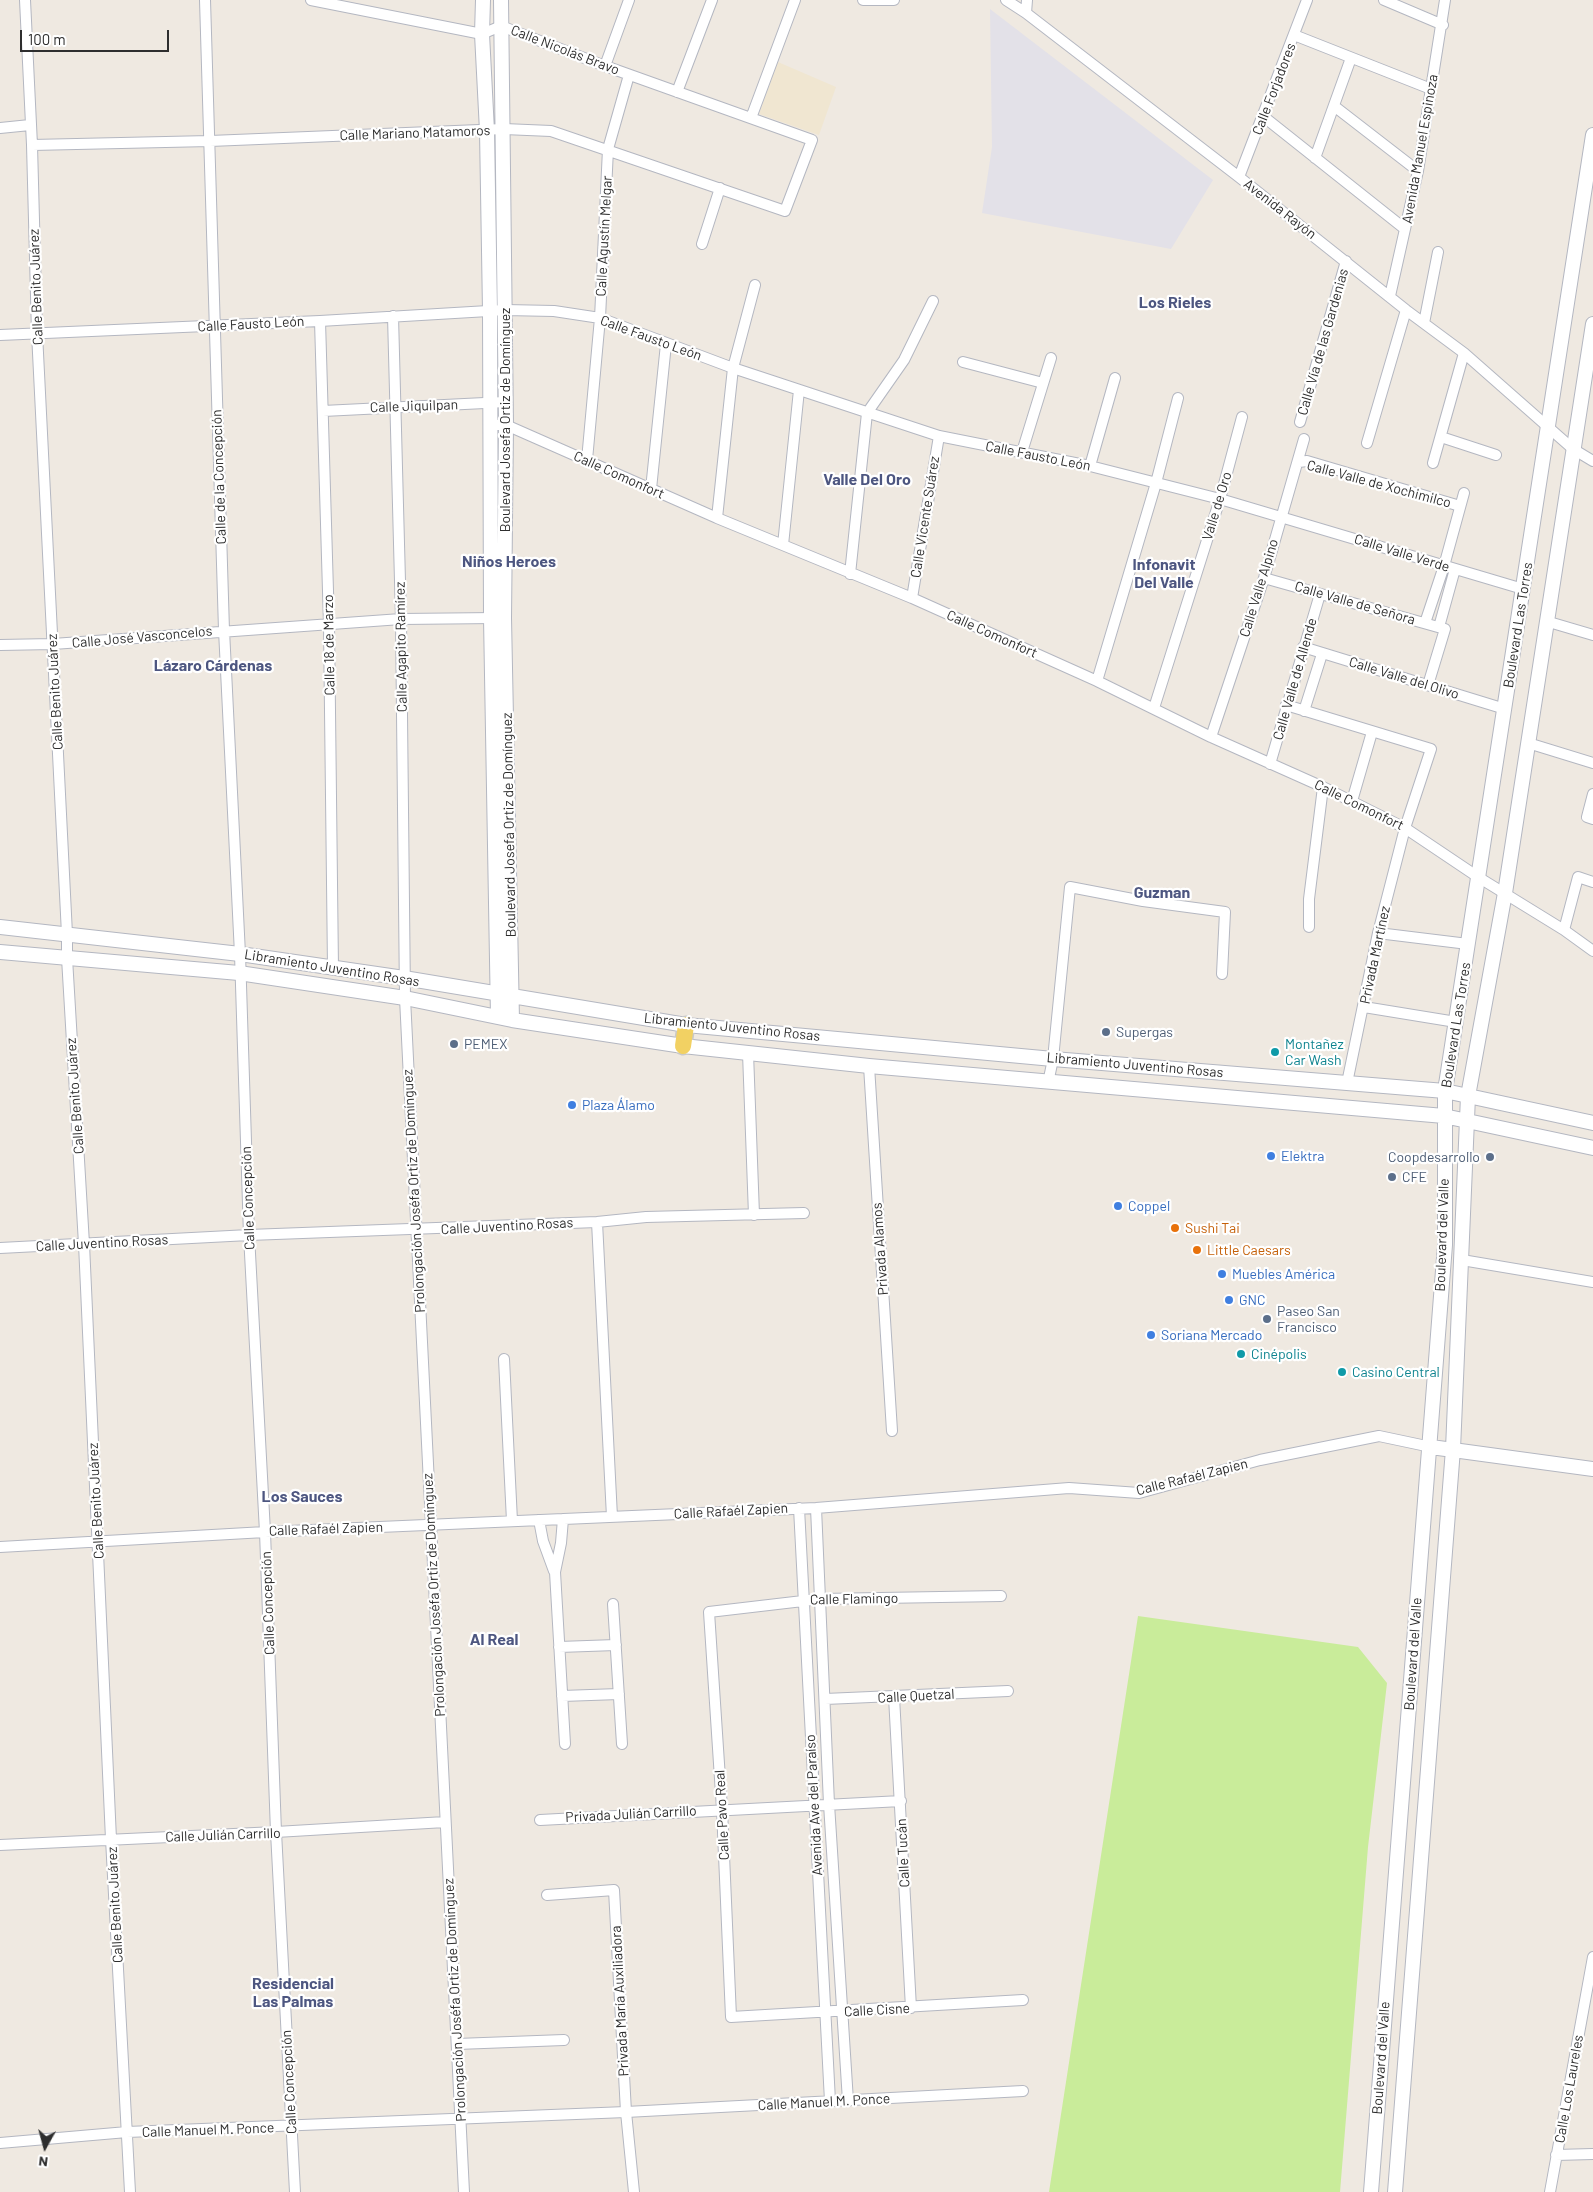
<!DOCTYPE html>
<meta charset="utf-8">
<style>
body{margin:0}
#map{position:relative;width:1593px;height:2192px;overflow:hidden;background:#efe9e1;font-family:Barlow,sans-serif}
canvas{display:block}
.north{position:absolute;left:20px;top:2122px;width:50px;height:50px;-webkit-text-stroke:4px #fff;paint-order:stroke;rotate:187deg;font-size:14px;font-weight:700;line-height:20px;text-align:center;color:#2e2e2e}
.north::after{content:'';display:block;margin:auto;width:18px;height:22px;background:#2e2e2e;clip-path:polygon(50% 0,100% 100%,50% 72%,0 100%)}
.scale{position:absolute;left:20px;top:30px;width:149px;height:22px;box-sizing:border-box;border:2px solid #2e2e2e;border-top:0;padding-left:6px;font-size:15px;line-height:18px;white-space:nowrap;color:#2e2e2e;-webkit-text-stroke:4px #fff;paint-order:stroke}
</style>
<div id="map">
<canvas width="1593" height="2192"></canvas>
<div class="north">N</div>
<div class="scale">100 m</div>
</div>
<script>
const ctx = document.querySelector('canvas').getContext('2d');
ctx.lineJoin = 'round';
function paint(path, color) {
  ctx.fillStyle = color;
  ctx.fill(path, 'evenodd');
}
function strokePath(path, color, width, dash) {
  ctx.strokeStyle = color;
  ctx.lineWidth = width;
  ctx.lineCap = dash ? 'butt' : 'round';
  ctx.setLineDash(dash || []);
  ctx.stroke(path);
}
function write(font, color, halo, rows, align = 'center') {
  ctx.font = font + ' Barlow,sans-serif';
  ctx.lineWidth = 4.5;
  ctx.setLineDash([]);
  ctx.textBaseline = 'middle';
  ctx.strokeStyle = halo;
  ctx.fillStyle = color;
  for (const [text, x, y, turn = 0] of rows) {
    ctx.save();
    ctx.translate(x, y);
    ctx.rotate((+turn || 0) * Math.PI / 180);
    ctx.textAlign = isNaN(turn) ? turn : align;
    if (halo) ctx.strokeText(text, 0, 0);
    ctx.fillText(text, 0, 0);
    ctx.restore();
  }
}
paint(new Path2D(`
 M990 9 1213 180 1171 249 982 213 992 147Z`), '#e3e1e8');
paint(new Path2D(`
 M778 62 836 87 819 135 759 114Z`), '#f0e6d1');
paint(new Path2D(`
 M1138 1616 1358 1647 1387 1683 1368 1847 1340 2192H1049Z`), '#c9ec9a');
const street = new Path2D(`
 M25 0 32 145 37 333 67 934V958L84 1244 111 1839 130 2192
 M205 0 224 630 240 954 249 1235 265 1532 276 1832 295 2192
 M863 0H894
 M1006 0 1026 13 1239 177 1406 310 1464 353 1573 449 1593 461
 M1384 0 1443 25
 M1026 13 1027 0
 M1294 35 1431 89
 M605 66 629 0
 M677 92 712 0
 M1334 106 1418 171
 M1264 117 1405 229
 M751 118 795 0
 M0 128 30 125
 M32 145 210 141 504 129 551 131 785 211 812 140 605 66 501 26 482 34 311 0
 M1315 158 1351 58
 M1239 177 1307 0
 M702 244 720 188
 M1390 296 1418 171 1445 0
 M393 316 401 619 405 998 464 2192
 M320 321 329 625 333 968
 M1424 323 1438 252
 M0 335 320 321 505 310 554 311 600 318 733 368 939 436 1090 466 1220 499 1523 589
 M963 362 1043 383
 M323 411 505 402
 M1300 422 1346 261
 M491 425H506L717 518 912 598 1097 681 1211 737 1323 787 1405 828 1478 877 1564 930 1593 951
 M1441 437 1496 455
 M1367 443 1406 310
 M1022 452 1051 358
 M587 460 600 318 608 149 629 75
 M1299 462 1307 461 1460 506
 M1433 463 1464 353
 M1090 466 1115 378
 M651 489 666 344
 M717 518 733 368 755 285
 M783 545 799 390
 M850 574 867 413 904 360 933 301
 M1264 578 1445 629 1428 685
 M912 598 939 436
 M1549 622 1593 635
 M1425 623 1444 566 1464 493
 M1439 627 1455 569
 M0 645 53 644 401 619 496 618
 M1303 647 1505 709
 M1097 681 1156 483 1178 398
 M1286 705 1431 749 1405 828 1378 933 1347 1083
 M1154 708 1220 499 1242 417
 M1304 711 1322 654
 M1211 737 1264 578 1304 439
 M1528 743 1593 763
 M1270 764 1320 594
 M1593 794 1587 817 1593 819
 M1352 801 1372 732
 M1309 927V899L1323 787
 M1564 930 1578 877 1593 882
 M1378 933 1468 944
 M1364 1007 1456 1022
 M748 1053 754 1215
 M869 1066 892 1431
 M1048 1083 1053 1059 1070 887 1143 901 1225 912 1222 974
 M597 1222 612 1517
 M0 1248 249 1235 597 1222 646 1217 804 1213
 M1462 1260 1593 1282
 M504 1359 512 1521
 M799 1508 830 2101
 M816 1508 829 1804 848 2101
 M563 1519 561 1543 555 1572 565 1744
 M539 1520 543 1541 554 1571
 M0 1547 265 1532 816 1508 1069 1488 1139 1493 1260 1460 1379 1436 1431 1447
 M1001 1596 820 1599 709 1612 722 1809 731 2017 1023 2000
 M613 1604 622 1744
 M559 1647 616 1645
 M562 1696 619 1694
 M894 1697 911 2008
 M825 1699 1008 1691
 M540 1820 901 1801
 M0 1845 276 1832 445 1822
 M547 1895 614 1890 626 2112 634 2192
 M457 2044 564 2040
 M0 2143 127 2132 626 2112 1023 2091
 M1556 2155 1593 2154
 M1550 2192 1593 1957`);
const secondary = new Path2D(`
 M483 0 482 34 487 131 490 311 491 618 498 1017
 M501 0 506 425 504 618 512 1020
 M0 927 240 954 404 978 686 1025 1053 1059 1445 1091 1593 1123
 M0 952 239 973 405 998 512 1020 683 1046 869 1066 1444 1116 1593 1148
 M1431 1447 1593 1469
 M1371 2192 1445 1245V1091L1593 135
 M1395 2192 1453 1449 1468 1096 1505 893 1593 324`);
const primary = new Path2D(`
 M683 1046 686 1025`);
strokePath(street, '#b4b7c1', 12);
strokePath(secondary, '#b4b7c1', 16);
strokePath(primary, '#c9c9c9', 19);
strokePath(street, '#fff', 10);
strokePath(secondary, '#fff', 14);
strokePath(primary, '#f2d163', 16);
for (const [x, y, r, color] of [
 [1106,1032,5,"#5c6f8a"],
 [454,1044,5,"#5c6f8a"],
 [1275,1052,5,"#0f9aa8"],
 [572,1105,5,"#3f7fe0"],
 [1271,1156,5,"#3f7fe0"],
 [1490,1157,5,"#5c6f8a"],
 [1392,1177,5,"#5c6f8a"],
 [1118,1206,5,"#3f7fe0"],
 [1175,1228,5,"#e8710a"],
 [1197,1250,5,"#e8710a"],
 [1222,1274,5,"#3f7fe0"],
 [1229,1300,5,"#3f7fe0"],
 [1267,1319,5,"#5c6f8a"],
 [1151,1335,5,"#3f7fe0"],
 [1241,1354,5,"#0f9aa8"],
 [1342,1372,5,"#0f9aa8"]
]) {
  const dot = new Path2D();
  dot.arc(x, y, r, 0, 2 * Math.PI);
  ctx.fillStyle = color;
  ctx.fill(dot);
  strokePath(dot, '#fff', 2);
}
write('14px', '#2e2e2e', '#fff', [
 ["Calle Nicolás Bravo",565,50,21],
 ["Calle Forjadores",1274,89,-69],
 ["Calle Mariano Matamoros",415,133,-2],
 ["Avenida Manuel Espinoza",1420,149,-80],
 ["Avenida Rayón",1280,209,38],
 ["Calle Agustín Melgar",604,236,-87],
 ["Calle Benito Juárez",36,287,-92],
 ["Calle Fausto León",251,324,-3],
 ["Calle Fausto León",651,338,20],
 ["Calle Vía de las Gardenias",1323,342,-74],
 ["Calle Jiquilpan",414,406,-2],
 ["Boulevard Josefa Ortiz de Domínguez",505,420,-90],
 ["Calle Fausto León",1038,456,11],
 ["Calle Comonfort",619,475,24],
 ["Calle de la Concepción",219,477,-92],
 ["Calle Valle de Xochimilco",1379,484,15],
 ["Valle de Oro",1217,506,-73],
 ["Calle Vicente Suárez",925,517,-81],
 ["Calle Valle Verde",1402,553,17],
 ["Calle Valle Alpino",1259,588,-73],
 ["Calle Valle de Señora",1355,603,16],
 ["Boulevard Las Torres",1518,625,-81],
 ["Calle Comonfort",992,634,24],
 ["Calle José Vasconcelos",142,637,-5],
 ["Calle 18 de Marzo",329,645,-91],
 ["Calle Agapito Ramírez",401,647,-91],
 ["Calle Valle del Olivo",1404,678,17],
 ["Calle Valle de Allende",1295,679,-74],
 ["Calle Benito Juárez",55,692,-93],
 ["Calle Comonfort",1359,805,26],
 ["Boulevard Josefa Ortiz de Domínguez",509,825,-91],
 ["Privada Martínez",1375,955,-78],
 ["Libramiento Juventino Rosas",332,968,9],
 ["Boulevard Las Torres",1456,1025,-81],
 ["Libramiento Juventino Rosas",732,1027,6],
 ["Libramiento Juventino Rosas",1135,1065,5],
 ["Calle Benito Juárez",75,1096,-94],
 ["Prolongación Joséfa Ortiz de Domínguez",414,1191,-93],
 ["Calle Concepción",248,1198,-92],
 ["Calle Juventino Rosas",507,1226,-3],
 ["Boulevard del Valle",1442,1235,-88],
 ["Calle Juventino Rosas",102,1243,-3],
 ["Privada Alamos",880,1249,-94],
 ["Calle Rafaél Zapien",1192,1477,-14],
 ["Calle Benito Juárez",96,1501,-93],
 ["Calle Rafaél Zapien",731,1511,-3],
 ["Calle Rafaél Zapien",326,1529,-2],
 ["Prolongación Joséfa Ortiz de Domínguez",434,1595,-93],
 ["Calle Flamingo",854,1599,-1],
 ["Calle Concepción",268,1603,-92],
 ["Boulevard del Valle",1413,1654,-86],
 ["Calle Quetzal",916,1696,-3],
 ["Avenida Ave del Paraíso",814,1805,-93],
 ["Privada Julián Carrillo",631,1814,-3],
 ["Calle Pavo Real",722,1815,-93],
 ["Calle Julián Carrillo",223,1835,-2],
 ["Calle Tucán",903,1853,-93],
 ["Calle Benito Juárez",115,1905,-93],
 ["Prolongación Joséfa Ortiz de Domínguez",455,2000,-93],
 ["Privada María Auxiliadora",620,2001,-93],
 ["Calle Cisne",877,2010,-3],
 ["Boulevard del Valle",1381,2058,-86],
 ["Calle Concepción",289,2082,-93],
 ["Calle Los Laureles",1569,2089,-80],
 ["Calle Manuel M. Ponce",824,2102,-3],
 ["Calle Manuel M. Ponce",208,2130,-2]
]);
write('14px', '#4e5e75', '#fff', [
 ["Supergas",1116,1032],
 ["PEMEX",464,1044],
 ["Coopdesarrollo",1480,1157,"right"],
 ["CFE",1402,1177],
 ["Paseo San",1277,1311],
 ["Francisco",1277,1327]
], 'left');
write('14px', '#0d838f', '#fff', [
 ["Montañez",1285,1044],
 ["Car Wash",1285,1060],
 ["Cinépolis",1251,1354],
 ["Casino Central",1352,1372]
], 'left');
write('14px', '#366cbe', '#fff', [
 ["Plaza Álamo",582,1105],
 ["Elektra",1281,1156],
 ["Coppel",1128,1206],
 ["Muebles América",1232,1274],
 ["GNC",1239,1300],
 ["Soriana Mercado",1161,1335]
], 'left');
write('14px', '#c56008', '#fff', [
 ["Sushi Tai",1185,1228],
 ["Little Caesars",1207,1250]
], 'left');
write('bold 16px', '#4d5680', '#fff', [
 ["Los Rieles",1175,303],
 ["Valle Del Oro",867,480],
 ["Niños Heroes",509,562],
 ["Infonavit",1164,565],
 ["Del Valle",1164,583],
 ["Lázaro Cárdenas",213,666],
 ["Guzman",1162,893],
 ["Los Sauces",302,1497],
 ["Al Real",494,1640],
 ["Residencial",293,1984],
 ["Las Palmas",293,2002]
]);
</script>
